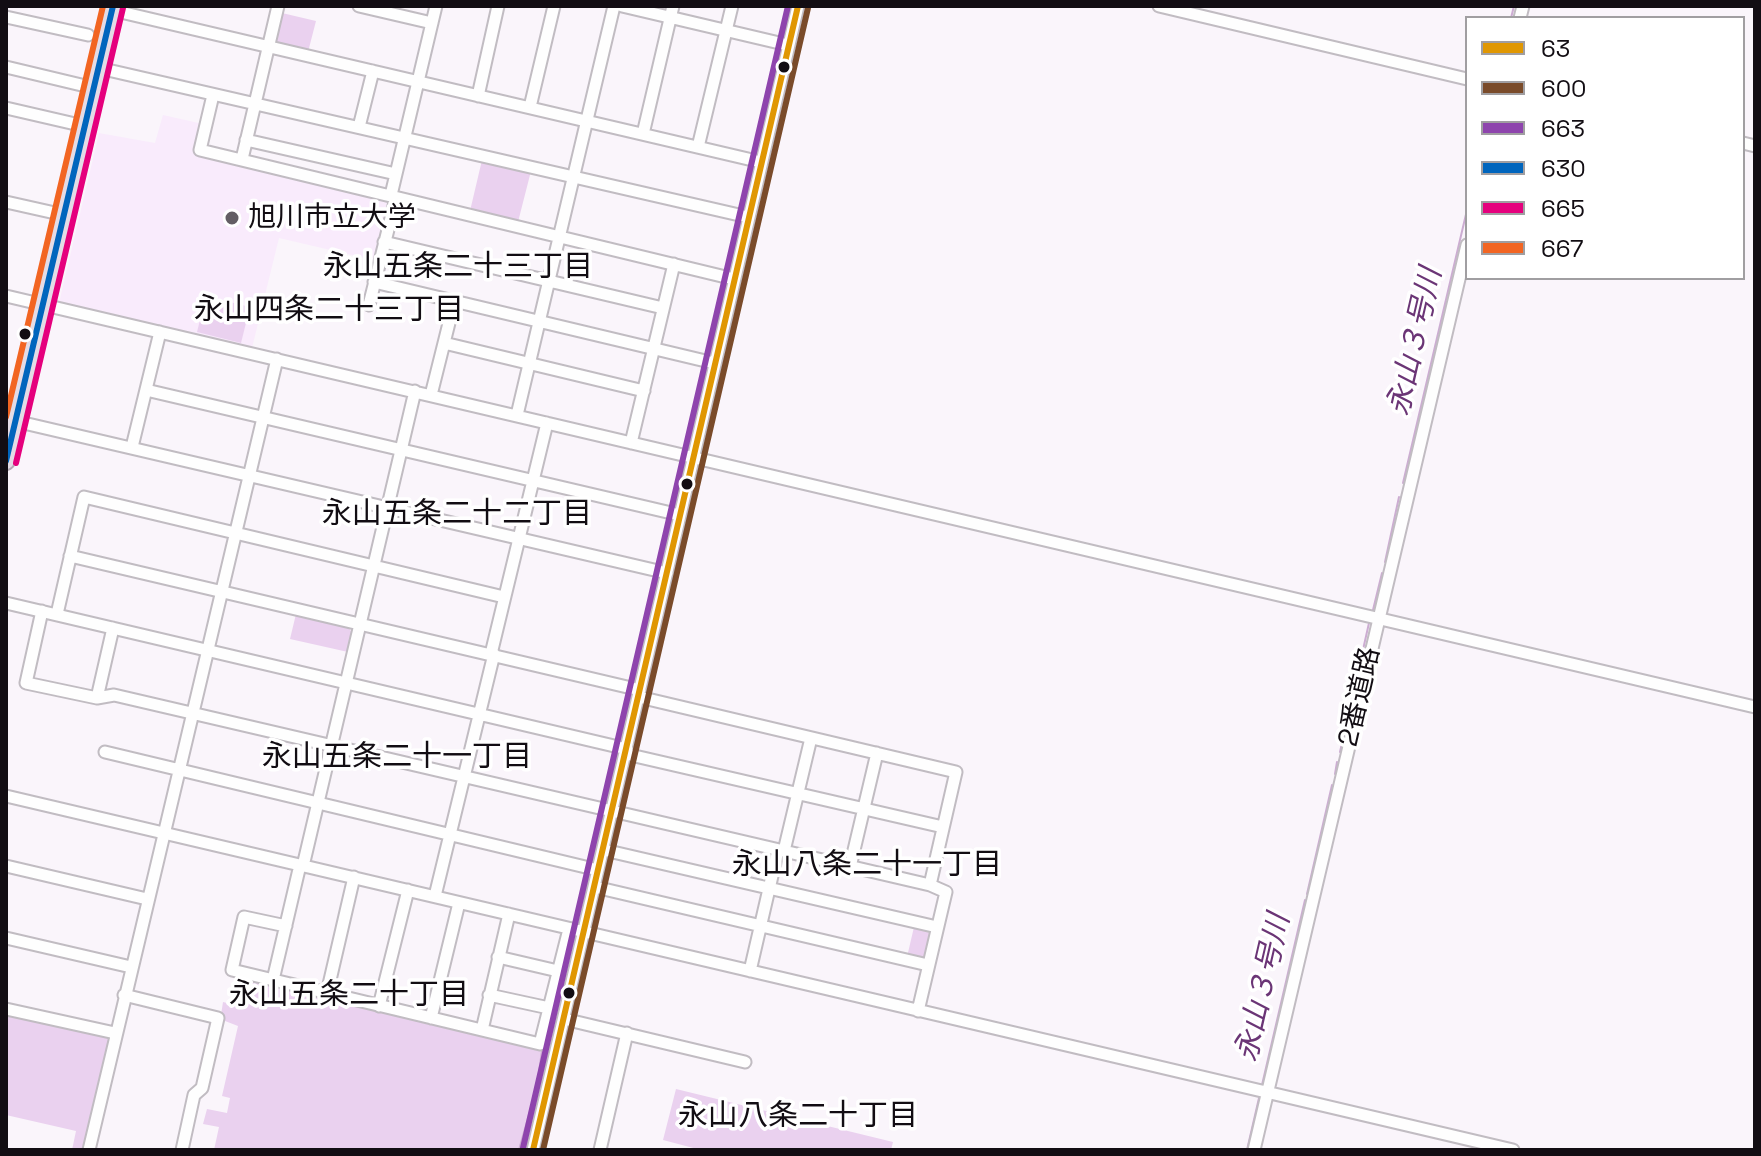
<!DOCTYPE html>
<meta charset="utf-8">
<style>
body{margin:0}
#map{position:relative;width:1761px;height:1156px;overflow:hidden;background:#faf5fb;font-family:"Space Grotesk",sans-serif}
canvas{display:block}
.frame{position:absolute;inset:0;border:8px solid #120d13;pointer-events:none}
.legend{position:absolute;left:1465px;top:16px;width:280px;height:264px;box-sizing:border-box;background:#fff;border:2px solid #a09ea1;margin:0;padding:10px 14px;list-style:none;font-size:24px;color:#120d13}
.legend li{display:flex;align-items:center;gap:16px;height:40px}
.legend b{width:40px;border:2px solid #a09ea1}
</style>
<div id="map">
<canvas width="1761" height="1156"></canvas>
<div class="frame"></div>
<ul class="legend">
<li><b style="height:10px;background:#e09702"></b>63</li>
<li><b style="height:10px;background:#7a4b2a"></b>600</li>
<li><b style="height:10px;background:#8e44ad"></b>663</li>
<li><b style="height:10px;background:#0065bd"></b>630</li>
<li><b style="height:10px;background:#e5007d"></b>665</li>
<li><b style="height:10px;background:#f26522"></b>667</li>
</ul>
</div>
<script>
const ctx = document.querySelector('canvas').getContext('2d');
ctx.lineJoin = 'round';
function paint(path, color) {
  ctx.fillStyle = color;
  ctx.fill(path, 'evenodd');
}
function strokePath(path, color, width, dash) {
  ctx.strokeStyle = color;
  ctx.lineWidth = width;
  ctx.lineCap = dash ? 'butt' : 'round';
  ctx.setLineDash(dash || []);
  ctx.stroke(path);
}
function write(font, color, halo, rows, align = 'center') {
  ctx.font = font + ' "Space Grotesk","Noto Sans JP",sans-serif';
  ctx.lineWidth = 7;
  ctx.setLineDash([]);
  ctx.textBaseline = 'middle';
  ctx.strokeStyle = halo;
  ctx.fillStyle = color;
  for (const [text, x, y, turn = 0] of rows) {
    ctx.save();
    ctx.translate(x, y);
    ctx.rotate((+turn || 0) * Math.PI / 180);
    ctx.textAlign = isNaN(turn) ? turn : align;
    if (halo) ctx.strokeText(text, 0, 0);
    ctx.fillText(text, 0, 0);
    ctx.restore();
  }
}
paint(new Path2D(`
 M163 115 203 124 196 153 389 198 375 258 369 259 279 238 252 348 59 303 99 133 155 143Z`), '#f9ebfc');
paint(new Path2D(`
 M282 13 316 21 308 52 275 43Z
 M482 160 531 171 518 222 470 211Z
 M206 296 250 307 241 343 197 332Z
 M296 614 349 628 352 633 348 652 290 639Z
 M914 927 928 931 931 937 926 956 921 960 907 957Z
 M249 977 550 1047 526 1150H214L219 1127 203 1124 207 1109 227 1113 230 1098 222 1096 238 1026 225 1021 221 1015 223 1002 243 1007Z
 M6 1011 111 1036 84 1150H72L76 1131 6 1115Z
 M676 1089 893 1142 891 1150H701L663 1140Z`), '#ead1ef');
strokePath(new Path2D(`
 M1511 18 1514 6
 M783 33 788 14
 M777 62 779 53
 M774 76 775 71
 M767 104 772 84
 M762 128 765 112
 M757 149 760 136
 M742 210 751 172
 M729 270 739 222
 M721 300 725 285
 M714 323 719 312
 M707 356 711 339
 M703 376 705 369
 M696 406 701 385
 M689 436 693 417
 M1403 483 1467 210
 M673 507 678 485
 M1385 562 1399 497
 M660 564 670 520
 M1373 610 1382 573
 M633 681 638 671 657 578
 M620 741 629 708V694
 M1340 752 1369 623
 M1335 774 1337 762
 M606 800 617 754
 M592 861 602 816
 M1307 894 1332 785
 M579 913 589 874
 M561 986 570 948
 M547 1046 558 998
 M1262 1085 1305 900
 M519 1150 537 1086 542 1051
 M1247 1150 1259 1098`), '#ccacd2', 2);
const minor = new Path2D(`
 M359 6 432 23
 M622 6 788 45
 M1159 6 1467 79
 M112 10 761 162
 M6 17 88 35
 M1520 18 1523 6
 M6 67 94 88
 M99 68 748 217
 M213 95 200 150 734 279
 M478 96 498 6
 M530 107 554 6
 M6 108 84 126
 M359 127 373 71
 M643 134 673 6
 M246 140 396 174
 M1743 143 1755 146
 M698 147 732 6
 M242 159 278 6
 M391 195 436 6
 M6 202 64 215
 M384 242 663 308
 M374 282 714 363
 M6 296 1755 707
 M369 305 396 198
 M444 343 644 391
 M146 390 680 515
 M431 395 454 303
 M517 415 614 6
 M15 421 667 573
 M631 443 674 264
 M132 447 160 332
 M70 556 640 690
 M6 603 627 749
 M42 611 26 683 97 698 114 695 930 885 946 892 918 1011
 M57 614 84 497 504 597
 M491 654 547 423
 M639 697 956 772 930 885
 M97 698 113 628
 M105 752 598 870
 M626 754 943 827
 M6 796 1513 1150
 M604 850 937 927
 M784 851 811 738
 M6 866 147 899
 M303 866 415 391
 M850 867 877 753
 M595 887 928 965
 M435 896 494 654
 M286 926 244 917 232 970 540 1044 569 929
 M6 938 131 967
 M498 957 558 971
 M750 971 778 850
 M273 980 300 865
 M327 993 354 877
 M124 995 218 1018 202 1088 194 1095 182 1150
 M489 995 549 1008
 M379 1006 408 890
 M6 1009 115 1033
 M431 1018 459 903
 M564 1019 745 1062
 M482 1030 509 914
 M89 1150 277 359
 M533 1150 798 6
 M600 1150 627 1033
 M1254 1150 1467 245`);
const highway = new Path2D(`
 M6 461 113 6`);
strokePath(minor, '#c1bcc2', 15);
strokePath(highway, '#b3a9b5', 20);
strokePath(minor, '#fefefe', 11);
strokePath(highway, '#e4dce6', 16);
strokePath(new Path2D(`
 M533 1150 798 6`), '#e09702', 6);
strokePath(new Path2D(`
 M543 1150 808 8`), '#7a4b2a', 6);
strokePath(new Path2D(`
 M523 1148 788 6`), '#8e44ad', 6);
strokePath(new Path2D(`
 M6 461 113 6`), '#0065bd', 6);
strokePath(new Path2D(`
 M16 463 123 8`), '#e5007d', 6);
strokePath(new Path2D(`
 M6 417 103 6`), '#f26522', 6);
for (const [x, y, r, color] of [
 [784,67,7,"#120d13"],
 [232,218,8,"#635e64"],
 [25,334,7,"#120d13"],
 [687,484,7,"#120d13"],
 [569,993,7,"#120d13"]
]) {
  const dot = new Path2D();
  dot.arc(x, y, r, 0, 2 * Math.PI);
  ctx.fillStyle = color;
  ctx.fill(dot);
  strokePath(dot, '#fff', 3);
}
write('28px', '#120d13', '#fff', [
 ["旭川市立大学",248,218]
], 'left');
write('28px', '#120d13', '#fff', [
 ["2番道路",1360,697,-77]
]);
write('30px', '#120d13', '#fff', [
 ["永山五条二十三丁目",458,268],
 ["永山四条二十三丁目",329,311],
 ["永山五条二十二丁目",457,515],
 ["永山五条二十一丁目",397,758],
 ["永山八条二十一丁目",867,866],
 ["永山五条二十丁目",349,996],
 ["永山八条二十丁目",798,1117]
]);
write('italic 30px', '#6b3576', '#fff', [
 ["永山３号川",1416,342,-77],
 ["永山３号川",1264,988,-77]
]);
</script>
